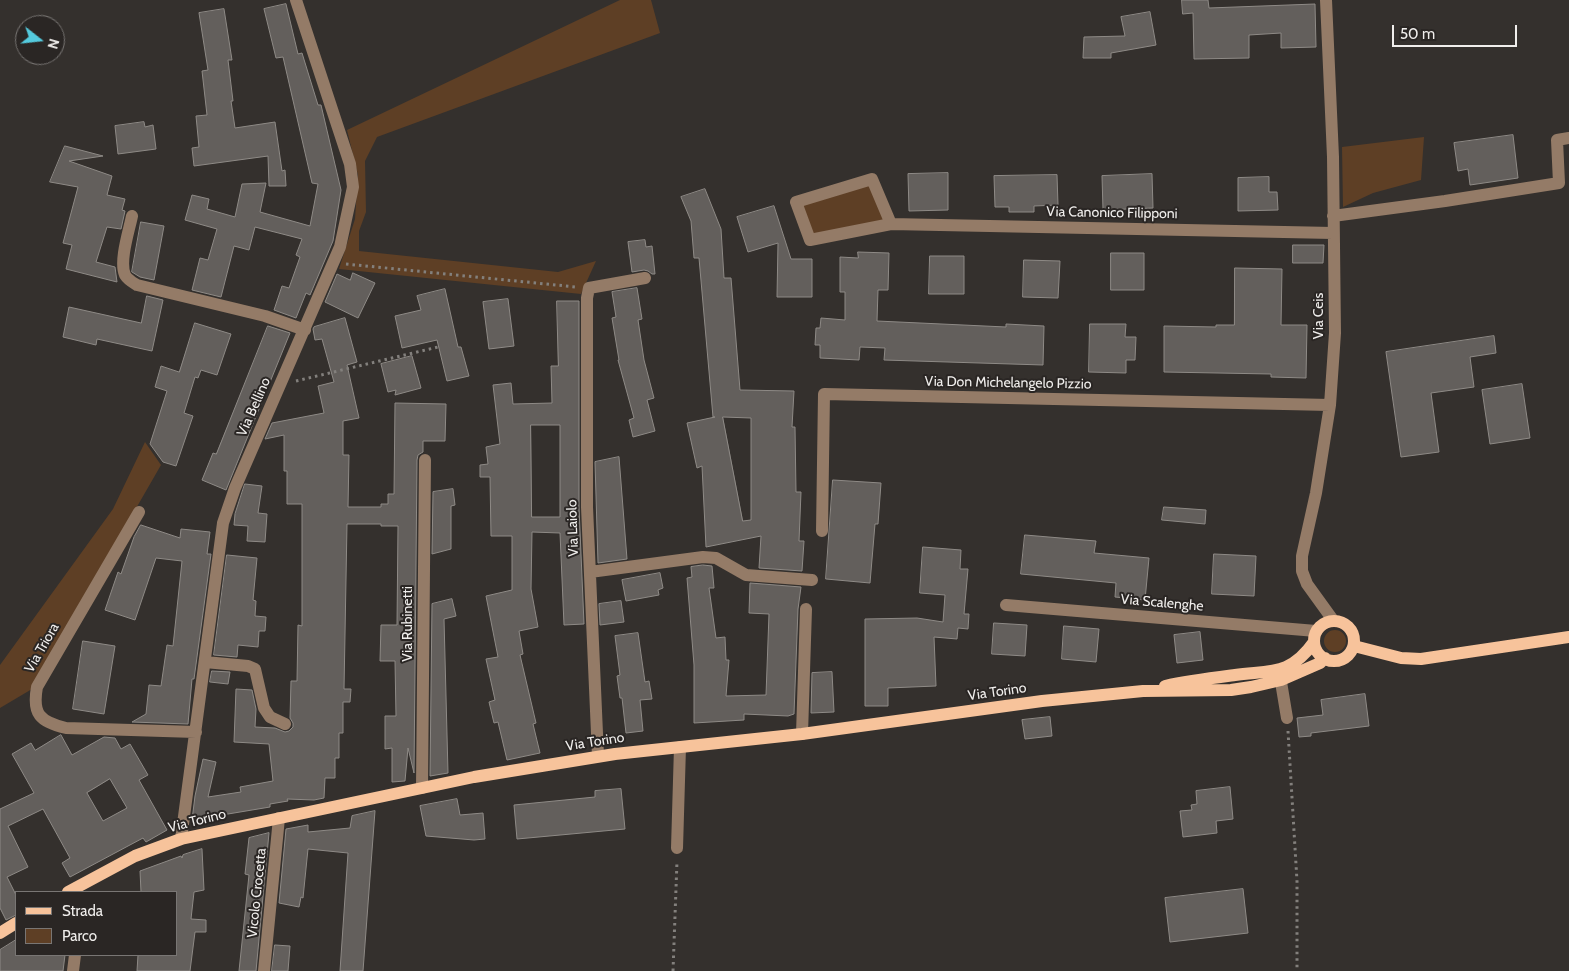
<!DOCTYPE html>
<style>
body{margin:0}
#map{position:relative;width:1569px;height:971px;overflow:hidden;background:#34302d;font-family:Cabin,sans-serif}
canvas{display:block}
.legend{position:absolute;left:15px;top:891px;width:162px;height:65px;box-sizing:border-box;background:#2a2624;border:1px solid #797674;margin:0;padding:6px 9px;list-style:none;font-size:15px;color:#f0eeec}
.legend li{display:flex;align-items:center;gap:10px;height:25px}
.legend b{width:25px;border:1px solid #797674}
.north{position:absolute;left:15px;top:15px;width:50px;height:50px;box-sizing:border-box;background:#2a2624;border:1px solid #797674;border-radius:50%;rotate:106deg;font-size:14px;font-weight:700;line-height:20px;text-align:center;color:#f0eeec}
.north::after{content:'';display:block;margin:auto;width:18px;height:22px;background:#54cadd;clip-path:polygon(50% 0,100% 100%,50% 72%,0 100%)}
.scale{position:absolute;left:1392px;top:25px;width:125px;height:22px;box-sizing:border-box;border:2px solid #f0eeec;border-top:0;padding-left:6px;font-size:15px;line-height:18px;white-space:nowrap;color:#f0eeec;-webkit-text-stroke:4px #2a2624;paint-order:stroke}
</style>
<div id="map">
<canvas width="1569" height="971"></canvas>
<ul class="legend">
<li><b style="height:6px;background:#f7c39b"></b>Strada</li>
<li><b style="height:14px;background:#5e3f25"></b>Parco</li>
</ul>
<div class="north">N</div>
<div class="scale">50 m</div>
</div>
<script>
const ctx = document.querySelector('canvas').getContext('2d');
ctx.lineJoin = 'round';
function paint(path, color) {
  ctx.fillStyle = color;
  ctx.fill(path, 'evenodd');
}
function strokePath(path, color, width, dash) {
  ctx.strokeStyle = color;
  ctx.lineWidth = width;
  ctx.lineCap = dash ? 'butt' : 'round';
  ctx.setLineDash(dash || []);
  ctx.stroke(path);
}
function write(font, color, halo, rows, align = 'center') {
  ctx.font = font + ' Cabin,sans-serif';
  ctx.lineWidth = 4;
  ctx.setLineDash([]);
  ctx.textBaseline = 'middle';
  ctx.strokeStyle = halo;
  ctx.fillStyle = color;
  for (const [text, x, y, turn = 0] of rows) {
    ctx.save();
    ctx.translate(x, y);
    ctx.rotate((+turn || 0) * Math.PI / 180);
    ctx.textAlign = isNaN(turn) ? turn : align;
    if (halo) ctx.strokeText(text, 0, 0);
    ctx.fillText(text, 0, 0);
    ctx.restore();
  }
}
paint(new Path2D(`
 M620 0H651L660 33 377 137 365 161 366 212 359 231V251L558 272 596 261 581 294 339 269 355 219 358 175 347 130Z
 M1424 137 1421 180 1373 193 1343 207 1342 147Z
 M872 179 891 224 810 240 796 202Z
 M145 442 161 465 32 689 0 708V665L113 509Z
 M1324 641a11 11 0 1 1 22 0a11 11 0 1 1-22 0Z`), '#5e3f25');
const building = new Path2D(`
 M1182 0H1208L1209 8 1315 4 1316 47 1281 48V33L1249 35V58L1194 59 1193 13 1183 14Z
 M286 4 298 54 302 53 318 105H321L341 190 333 241 310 295 306 293 296 318 274 310 282 286 289 288 300 257 296 255 302 239 255 227 249 250 234 246 221 297 192 290 200 258 208 260 217 229 185 220 192 195 209 199 207 209 235 217 242 184 266 183 260 212 310 226 318 184 312 183 283 57 276 58 264 9Z
 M224 9 232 60H228L233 101H231L235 128 275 122 282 171 285 170 286 186H269L268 156 194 166 192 148 199 147 196 116 207 115 202 71 208 70 199 13Z
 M1150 12 1156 45 1111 53V58H1083L1084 37 1125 36 1121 17Z
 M144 122 145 127 153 125 156 149 118 154 115 126Z
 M1513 135 1518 178 1470 185 1468 169 1458 171 1454 143Z
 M65 146 103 156 69 161 112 176 107 195 125 199 122 210 125 211 121 229 107 227 96 262 115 267 117 282 66 269 72 245 63 243 78 187 50 182Z
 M948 173V210L909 211 908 174Z
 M1152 174 1153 208 1103 210 1102 176Z
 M1057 175 1058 205 1034 206V212H1009V207H995L994 176Z
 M1269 177V192H1277L1278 210 1238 211V178Z
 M705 189 721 229 724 278H731L740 390 794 391 792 427H795L796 492H801L799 541H804L802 571 759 568 761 536 706 547 702 466 697 468 687 423 715 417H713L699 258H694L691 221 681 197ZM723 417 751 418V520L743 521Z
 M774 206 791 259H812V297H777L778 243 748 252 737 217Z
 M141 222 164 226 154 280 140 277 132 272Z
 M645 240 646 247 652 246 655 274H652L648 271 644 270 632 272 628 242Z
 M1293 245H1324L1323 263H1293Z
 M858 252 889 253 888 290H878L877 321 1006 327V324L1044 326 1043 365 884 360 885 348 860 347 859 360 820 358V345H815L816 328H820L821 318 845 320V292H840V257L858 258Z
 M1111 253H1144V290H1111Z
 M930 256H964V294H929Z
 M1024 260 1060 261 1058 298 1023 297Z
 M1235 268 1282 269 1281 325H1307L1306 378 1271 377V374L1164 372V326L1216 327V325H1234Z
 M353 273 375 283 358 318 325 302 337 274 350 280Z
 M637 288 642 319 638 320 644 360 654 398 647 400 655 431 633 437 629 420 634 418 618 360H619L612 318 616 317 612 292Z
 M445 289 458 347H461L469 376 447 381 437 340 402 348 395 316 421 310 417 296Z
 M147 296 163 300 152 351 97 339 96 345 63 337 69 307 141 323Z
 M508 299 514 346 489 349 483 302Z
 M557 301H579V507L584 624 564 625 560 533 532 532 531 589 538 627 519 631 523 654 520 655 536 723 533 724 540 753 507 760 498 722 494 723 489 702 495 700 486 659 498 657 486 596 512 590V536H491L490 477H480V465L488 464 486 447 500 444 493 385 511 383 513 404 552 403 551 366H558ZM531 425H560V517H532Z
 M345 318 357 362 347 365 359 418 343 421V455H349L348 507H381V504H388V494H394L395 403 446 404 445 441H423V452L418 455 417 460 414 773 408 748 405 781 392 782V748L385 749V716H396L395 661H380L381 625H397L398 526H381V524H347L344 689H351L350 702H343V733H339V758H335V778H325L324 798 314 800 287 799 288 801 270 804V807L192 820 195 796 203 759 216 762 208 797 241 792 240 787 273 781 269 744 234 742 236 689 252 690 256 709 255 727 275 728 285 732 289 731 293 727V723L290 718 291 681H297L298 625 302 626V504H287V471H284V435L265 439 272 423 324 413 318 386 334 382 322 339 315 340 313 329 314 327Z
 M195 323 231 334 217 375 201 370 198 378 195 377 184 413 193 416 176 466 163 462 150 444 167 391 155 387 161 366 179 372Z
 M1090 324H1126L1125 337H1136L1135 360H1126V373L1089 372Z
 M268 326 290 333 226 490 202 480 213 453 216 454Z
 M1494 336 1496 353 1470 357 1474 387 1431 393 1439 452 1401 457 1386 352Z
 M412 356 421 388 395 395 396 390 388 392 381 364Z
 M1522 384 1530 438 1490 444 1482 390Z
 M619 457 627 559 598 563 595 462Z
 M833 480 881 483 878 524H875L870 583 826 579Z
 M245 484 262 486 258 513 267 514 265 542 247 541 248 526 234 525 235 514Z
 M453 489 455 505 451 506V549L432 554 433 492Z
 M1164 507 1206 510 1205 524 1162 520Z
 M141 525 180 538 181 529 210 532 207 554H211L194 679H192L188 724 132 722 146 714 149 685 161 686 167 645 173 646 182 561 156 558 135 620 105 610 118 572 121 574 134 537Z
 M1025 535 1096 541 1094 553 1149 558 1145 600 1115 597 1116 583 1021 574Z
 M923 547 961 550 960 569H968L964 614H969L968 629 958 628 957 639 934 637 936 686 888 688V706H865V619L917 618 943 622 945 595 920 593Z
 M1214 554 1256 556 1254 596 1212 594Z
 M227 555 257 558 253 600 256 601 255 616 266 617 265 631H259L258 647 238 645 237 657 214 655Z
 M703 565 712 566 714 588H709L716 638 725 637 726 660H729L726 696 766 695 769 614 749 613 750 583 801 587 798 609 794 714 788 716 744 714V720L694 723V665L687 578 692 577 691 567Z
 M660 573 663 588 658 590 659 595 626 601 622 580Z
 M452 599 456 616 444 619 448 773 430 776 432 604Z
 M621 601 624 622 600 625 599 604Z
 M994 623 1027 625 1025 656 992 654Z
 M1064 626 1099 629 1096 662 1062 659Z
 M1200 632 1203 660 1177 663 1174 635Z
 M638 633 645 682 649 681 652 699 640 700 643 731 626 733 622 698H620L617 676 620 675 615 636Z
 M83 641 115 646 104 714 73 709Z
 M212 671 230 672 228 684 210 682Z
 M832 672 834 712 811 713 812 673Z
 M1365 694 1369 726 1311 733V736L1299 737 1297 718 1323 715 1321 700Z
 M1050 717 1052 736 1025 739 1022 720Z
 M61 735 72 755 104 737 115 738 121 749 130 744 148 775 139 780 167 830 146 842 143 838 70 877 62 863 70 858 43 809 8 826 28 867 7 877 16 895V915L6 920 0 908V809L34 793 12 754 31 743 35 750ZM110 779 127 808 103 821 87 793Z
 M1230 787 1233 819 1216 821 1217 833 1183 837 1180 811 1192 810 1191 805 1197 804 1196 791Z
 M621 789 625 829 517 839 514 805 595 797V791Z
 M457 799 460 815 483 813 485 839 474 840 426 836 420 806Z
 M375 811 363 971H340L348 853 308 849 303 898 301 897 299 907 279 903 286 829 308 825V832L350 828 352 816Z
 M269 833 256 971H239L249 875 245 874 249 838Z
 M202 849 204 890 194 892 191 919 206 920V932H195L190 971H137L138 955H176V892H141L140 871 181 856 182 858 183 855Z
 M1243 889 1248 933 1170 942 1165 898Z
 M16 940V955H65L63 971H0V950Z
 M275 945 290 946 288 971H272Z`);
paint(building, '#635f5c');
strokePath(building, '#8e8a86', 1);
strokePath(new Path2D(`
 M346 264 576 287
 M296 381 438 347
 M1288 731 1297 881V971
 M673 971 677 861`), '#83807d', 3, [2.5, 4]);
strokePath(new Path2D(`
 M1326 0 1333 157 1335 333 1330 405 1316 493 1302 556V571L1307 584 1333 620
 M132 216C129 231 119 261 125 275 128 280 132 282 137 285L265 316 305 330
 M1333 216 1445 201 1559 183 1557 140 1569 138
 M891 224 872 179 796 202 810 240 891 224 1333 233
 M139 512 37 687C32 714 40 722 66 728L196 732
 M822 531 824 394 1330 405
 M590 572 703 557 716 558 746 575 812 580
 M1006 605 1316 631
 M205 662 248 666 255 669 264 708 270 717 285 724
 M1279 670 1287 718
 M802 734 806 609
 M598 756 587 507V298L589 288 645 278
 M422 788 425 460
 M181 839 223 523 235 488 340 247 353 187 350 164 296 0
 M677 848 680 747
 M73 971 75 955
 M264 971 279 818`), '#947b67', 12);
strokePath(new Path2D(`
 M1314 641a20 20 0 1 1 40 0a20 20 0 1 1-40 0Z
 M1354 646 1401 658 1421 659 1569 637
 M1165 686C1188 681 1212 678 1235 675 1271 670 1290 676 1314 642
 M68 892 135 856 181 839 474 777 615 754 802 734 1042 701 1143 691 1231 690 1251 687 1281 680 1320 663 1325 658
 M0 933 16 923`), '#f7c39b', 12);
write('14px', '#f0eeec', '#2a2624', [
 ["Via Canonico Filipponi",1112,213,1],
 ["Via Ceis",1319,316,-90],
 ["Via Don Michelangelo Pizzio",1008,383,1],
 ["Via Bellino",254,407,-66],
 ["Via Laiolo",573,528,-92],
 ["Via Scalenghe",1162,603,5],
 ["Via Rubinetti",408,624,-90],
 ["Via Triora",42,648,-60],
 ["Via Torino",997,692,-8],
 ["Via Torino",595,742,-9],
 ["Via Torino",197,821,-14],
 ["Vicolo Crocetta",257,893,-84]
]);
</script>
